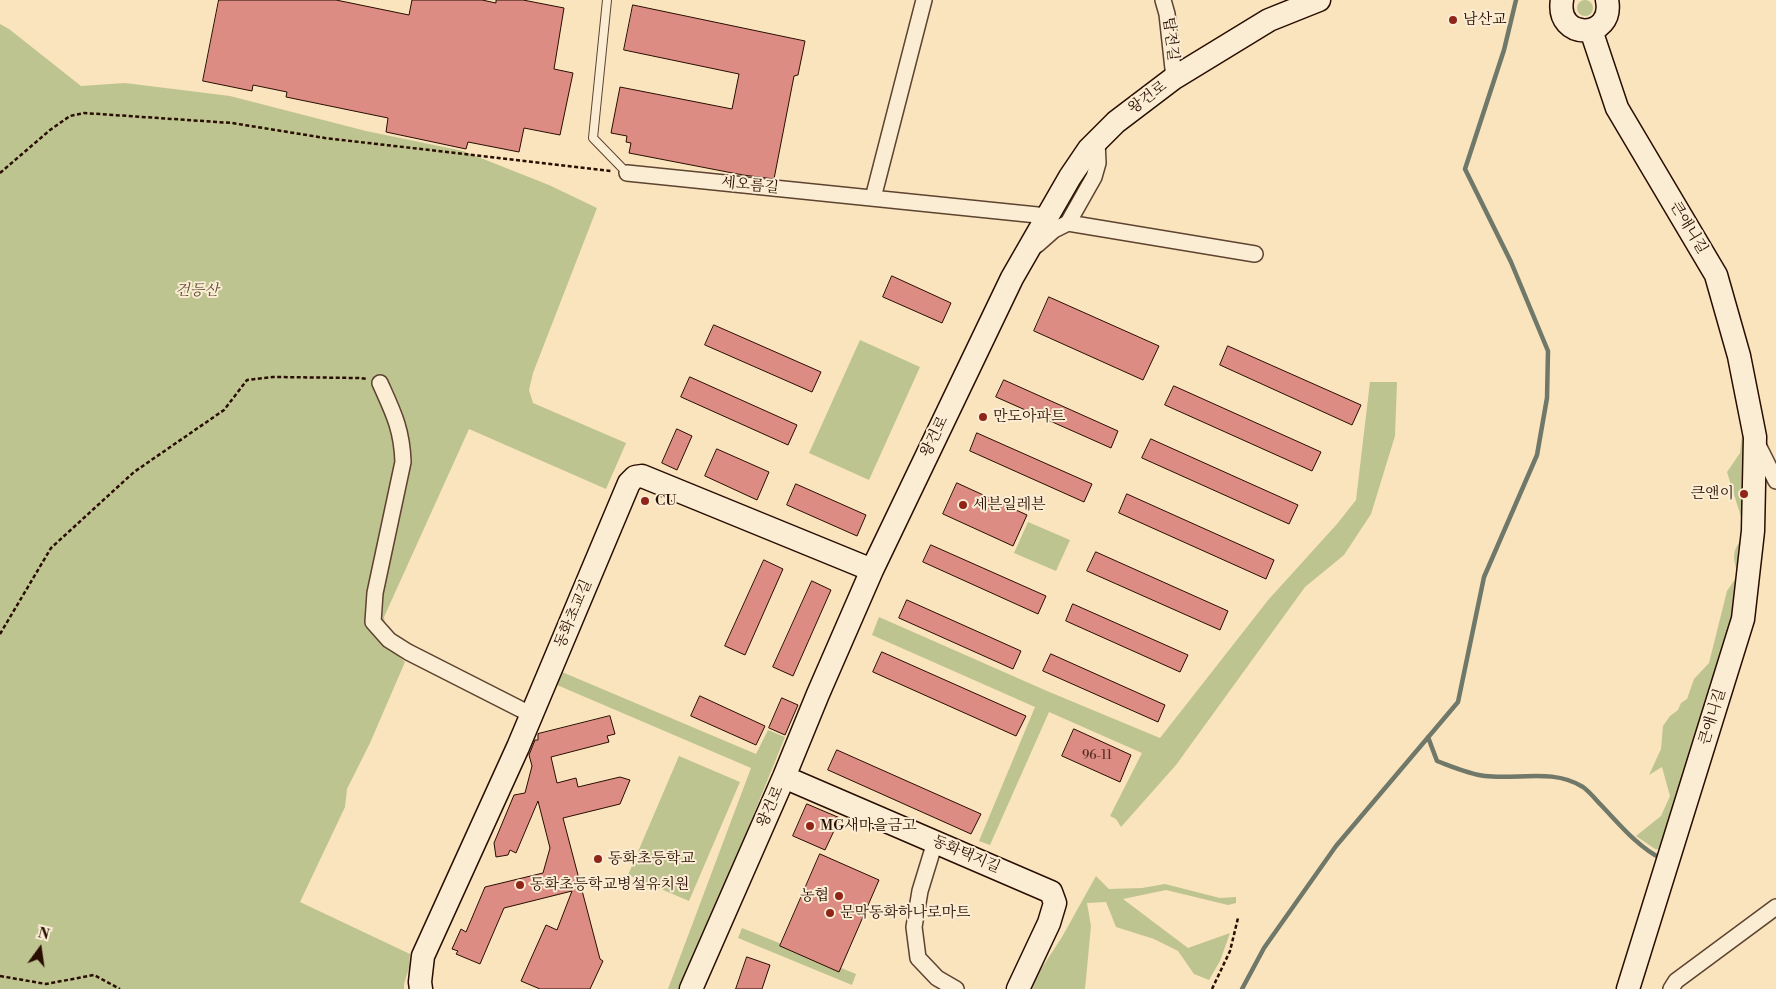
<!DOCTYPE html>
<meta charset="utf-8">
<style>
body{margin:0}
#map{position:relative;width:1776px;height:989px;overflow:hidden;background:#f9e4bd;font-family:"Libre Bodoni",serif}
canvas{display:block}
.north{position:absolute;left:15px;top:924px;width:50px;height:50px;-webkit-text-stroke:4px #fbedd4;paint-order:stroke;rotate:14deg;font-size:14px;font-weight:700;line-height:20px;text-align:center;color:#290d01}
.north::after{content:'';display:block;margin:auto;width:18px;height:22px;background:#290d01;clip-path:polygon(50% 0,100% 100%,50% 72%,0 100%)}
</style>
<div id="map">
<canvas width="1776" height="989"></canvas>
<div class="north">N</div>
</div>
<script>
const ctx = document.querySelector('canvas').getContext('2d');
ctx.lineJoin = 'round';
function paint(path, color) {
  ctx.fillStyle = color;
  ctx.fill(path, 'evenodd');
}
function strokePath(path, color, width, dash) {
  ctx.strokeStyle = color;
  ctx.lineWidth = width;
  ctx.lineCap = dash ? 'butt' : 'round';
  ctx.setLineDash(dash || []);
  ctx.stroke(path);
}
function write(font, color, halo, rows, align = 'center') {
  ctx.font = font + ' "Libre Bodoni","Noto Serif KR",serif';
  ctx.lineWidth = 4;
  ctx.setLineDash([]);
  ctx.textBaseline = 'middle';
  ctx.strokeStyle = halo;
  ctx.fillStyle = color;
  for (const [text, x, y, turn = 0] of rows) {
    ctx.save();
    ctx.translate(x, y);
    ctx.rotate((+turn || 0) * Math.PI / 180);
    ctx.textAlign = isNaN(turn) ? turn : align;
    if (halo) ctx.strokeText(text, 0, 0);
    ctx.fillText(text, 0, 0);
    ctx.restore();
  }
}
paint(new Path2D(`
 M1577 8a8 8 0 1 1 16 0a8 8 0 1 1-16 0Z
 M0 24 9 29 81 86 125 83 230 96 366 131 463 151 549 185 597 208 533 373 529 390 533 403 626 443 606 489 469 429 384 617 386 632 378 620 380 601 401 505 410 448 402 421 381 378 373 379 391 425 397 456 374 634 405 662 370 743 347 789 345 807 300 902 410 954 409 968 404 984V989H0Z
 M860 340 920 367 869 480 809 453Z
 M1370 382H1397L1395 436 1371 514 1344 555 1305 587 1176 765 1121 827 1116 819 1110 816 1142 753 1049 712 990 845 979 841 1035 707 872 635 879 617 1047 691 1160 738 1269 599 1337 524 1356 500Z
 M1751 403 1749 564 1664 850 1655 849 1636 836 1661 816 1670 796 1662 767 1649 775 1661 749 1663 726 1670 716 1678 710 1681 703 1687 699 1694 679 1709 663 1727 591 1738 575C1732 554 1732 551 1746 533L1727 472 1740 453 1743 425Z
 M1028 522 1070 540 1056 571 1014 553Z
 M562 672 756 754 768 730 785 737 683 989H668L751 768 557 685Z
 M679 756 740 782 689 901 628 875Z
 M1096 876 1109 889 1142 888 1165 884 1220 898 1236 897V903L1228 905 1166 890 1123 899 1188 948 1230 933 1220 961 1209 980 1194 974 1178 951 1154 939 1116 927 1106 902 1087 903 1091 926 1085 989H1028L1062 937Z
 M742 928 856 974 852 985 738 938Z`), '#bec490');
strokePath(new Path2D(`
 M1428 737 1437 761C1453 767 1469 774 1485 776 1517 780 1553 768 1583 787 1590 792 1596 800 1602 806 1620 825 1638 847 1662 859
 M1242 989 1264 948 1336 846 1458 702 1484 577 1537 455 1547 398 1548 351 1511 262 1465 169 1504 50 1516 0`), '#6f7869', 4.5);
const building = new Path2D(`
 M219 0H336L409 15 412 0H482L496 3V0H523L564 8 554 69 573 73 560 135 524 128 519 152 468 142 466 149 386 132 388 118 286 97 287 92 253 85 252 91 203 81Z
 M633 5 805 41 798 75 794 76 774 179 743 175 629 153 631 143 626 142 627 136 611 133 620 87 732 109 739 74 624 50Z
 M892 276 951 303 942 323 883 297Z
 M1049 297 1159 346 1143 380 1034 331Z
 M714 325 821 372 812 392 705 345Z
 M1228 346 1361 405 1352 425 1220 365Z
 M690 377 797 425 788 445 681 397Z
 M1004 380 1118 431 1111 448 996 397Z
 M1174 386 1321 452 1312 471 1165 405Z
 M677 429 692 436 677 470 662 463Z
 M977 433 1092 484 1084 502 970 451Z
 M1151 439 1298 505 1289 524 1142 458Z
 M717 449 769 472 757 500 705 476Z
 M957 483 1027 515 1013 546 943 514Z
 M796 484 866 515 857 536 787 505Z
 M1127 494 1274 560 1266 579 1119 513Z
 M931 545 1046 596 1038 614 923 562Z
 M1096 552 1228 611 1220 630 1087 571Z
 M764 560 783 569 745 655 725 646Z
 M812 581 831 590 793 676 773 667Z
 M907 600 1021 651 1013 669 899 618Z
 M1073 604 1188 655 1180 672 1066 621Z
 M882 652 1026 716 1016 736 873 672Z
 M1051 654 1165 705 1158 722 1043 671Z
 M700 696 765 726 756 745 691 716Z
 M782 698 798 705 785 735 769 728Z
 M610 716 615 734 607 736 609 742 551 757 557 783 576 778 578 787 620 777 630 780 620 804 563 818 600 959 603 961 590 989H540L521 981 546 925 557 930 572 891 504 908 480 964 456 954 458 951 452 949 461 929 466 932 485 887 543 873 550 848 538 801 516 853 510 850 508 855 496 857 494 843 514 795 525 793 532 766 529 755 535 740H538V734Z
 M1074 729 1131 755 1120 782 1062 756Z
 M837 750 981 814 971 834 828 770Z
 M807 804 840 818 825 850 793 836Z
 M820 854 879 880 839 972 780 946Z
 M747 957 770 965 762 989H736Z`);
paint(building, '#dd8c83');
strokePath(building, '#290d01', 1);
const lane = new Path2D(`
 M607 0 593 138 627 173`);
const street = new Path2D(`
 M1163 0 1167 14 1174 78
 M627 173 1047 216
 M873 198 924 0
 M1068 223 1094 177 1098 163 1097 141
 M1037 245 1054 230 1068 223 1255 254
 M380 383C393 412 402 429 403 462L375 593 373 622 389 640 408 652 532 715
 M1757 443 1776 481
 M935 842 920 891 914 927 918 958 937 978 956 989
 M1671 989 1676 981 1776 907`);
const secondary = new Path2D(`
 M1562 0C1555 41 1615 40 1607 0
 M1591 30 1617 108 1716 275 1739 356 1755 437 1753 531 1743 619 1628 989
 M784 777 1051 892 1055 903 1049 923 1018 989
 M421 989 420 982 423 956 518 747 629 483 635 477 642 476 872 570
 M691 989 784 777 818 694 872 570 1012 278 1070 177 1089 149 1116 122 1174 78 1269 20 1319 0`);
strokePath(lane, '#5d4330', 10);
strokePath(street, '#5d4330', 18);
strokePath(secondary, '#290d01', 25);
strokePath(new Path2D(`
 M0 173 50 130 70 116 84 113 232 123 325 138 611 171
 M0 634 51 548 134 472 224 410 247 380 273 377 359 378 367 379
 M0 976 46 984 94 975 120 989
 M1212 989 1230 951 1238 918`), '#290d01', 2.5, [4, 2.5]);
strokePath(lane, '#fbedd4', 8);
strokePath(street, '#fbedd4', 15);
strokePath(secondary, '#fbedd4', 22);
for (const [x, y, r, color] of [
 [1453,20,5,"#8f2418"],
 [983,417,5,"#8f2418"],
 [1744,494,5,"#8f2418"],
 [645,501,5,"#8f2418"],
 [963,505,5,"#8f2418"],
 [810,826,5,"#8f2418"],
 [598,859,5,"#8f2418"],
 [520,885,5,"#8f2418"],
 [839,896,5,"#8f2418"],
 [830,913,5,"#8f2418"]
]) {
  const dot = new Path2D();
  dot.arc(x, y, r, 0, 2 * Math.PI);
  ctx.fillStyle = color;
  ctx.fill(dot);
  strokePath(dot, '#fbedd4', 2);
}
write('12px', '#562d22', null, [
 ["96-11",1097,756]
]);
write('15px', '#290d01', '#fbedd4', [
 ["남산교",1463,20],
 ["만도아파트",993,417],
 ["큰앤이",1734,494,"right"],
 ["CU",655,501],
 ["세븐일레븐",973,505],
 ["MG새마을금고",820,826],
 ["동화초등학교",608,859],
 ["동화초등학교병설유치원",530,885],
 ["농협",829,896,"right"],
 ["문막동화하나로마트",840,913]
], 'left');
write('15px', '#290d01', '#fbedd4', [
 ["탑전길",1170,39,83],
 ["왕건로",1148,98,-37],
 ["세오름길",750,186,6],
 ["큰애니길",1688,228,59],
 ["왕건로",935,437,-64],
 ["동화초교길",574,614,-67],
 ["큰애니길",1713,717,-73],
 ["왕건로",771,807,-66],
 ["동화택지길",966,855,23]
]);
write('italic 15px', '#5d4d33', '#fbedd4', [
 ["건등산",197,291]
]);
</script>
